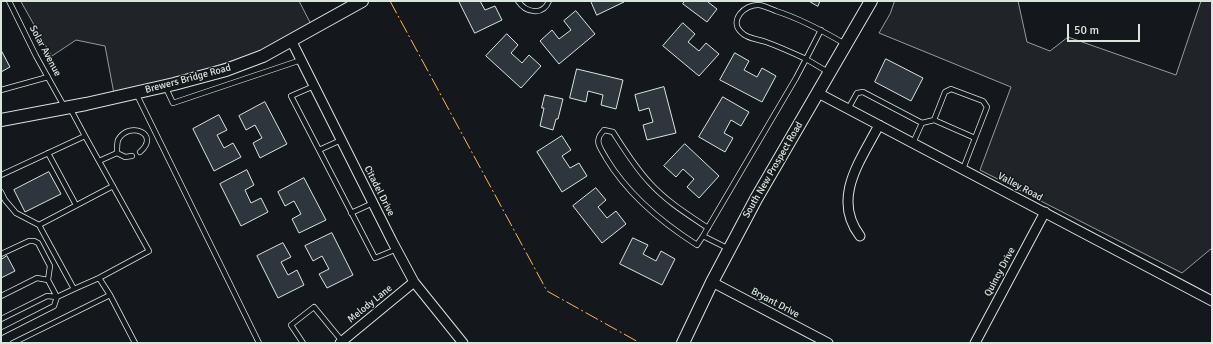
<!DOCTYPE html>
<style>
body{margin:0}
#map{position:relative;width:1213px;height:344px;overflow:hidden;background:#14181c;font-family:Signika,sans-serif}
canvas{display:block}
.frame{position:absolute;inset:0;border:2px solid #d8e6dc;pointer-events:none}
.scale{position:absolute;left:1067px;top:24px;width:73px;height:18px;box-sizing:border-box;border:2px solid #d8e6dc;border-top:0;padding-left:5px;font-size:12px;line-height:14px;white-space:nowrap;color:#d8e6dc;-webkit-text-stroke:3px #14181c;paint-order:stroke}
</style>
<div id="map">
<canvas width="1213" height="344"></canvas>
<div class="frame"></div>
<div class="scale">50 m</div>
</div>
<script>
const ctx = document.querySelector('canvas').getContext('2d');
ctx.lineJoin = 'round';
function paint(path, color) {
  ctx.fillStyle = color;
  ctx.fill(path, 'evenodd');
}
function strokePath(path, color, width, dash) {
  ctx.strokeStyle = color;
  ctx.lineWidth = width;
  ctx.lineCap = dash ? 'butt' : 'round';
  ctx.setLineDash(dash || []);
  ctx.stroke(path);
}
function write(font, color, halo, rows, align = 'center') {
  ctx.font = font + ' Signika,sans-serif';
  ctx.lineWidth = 3;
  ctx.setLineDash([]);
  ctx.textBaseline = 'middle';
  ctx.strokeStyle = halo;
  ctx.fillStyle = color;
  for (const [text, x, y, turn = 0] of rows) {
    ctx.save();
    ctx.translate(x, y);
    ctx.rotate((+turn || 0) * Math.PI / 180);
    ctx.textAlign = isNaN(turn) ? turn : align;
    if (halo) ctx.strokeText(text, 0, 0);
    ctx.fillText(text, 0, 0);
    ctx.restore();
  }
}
const green = new Path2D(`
 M21 1H299L313 28 290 42 115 99 105 46 76 40 52 56Z
 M895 1H1018L1027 42 1050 51 1068 37 1176 75 1201 1H1212V248L1182 273 980 170 1011 87 879 33 890 14Z`);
paint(green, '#202428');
strokePath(green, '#939e99', 1);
const building = new Path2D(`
 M459 1H480L485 10 495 6 502 20 475 33Z
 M591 1H624V2L597 15Z
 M685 1H709L708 2 717 9 707 22 683 4Z
 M809 1H820L818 6Z
 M576 11 595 34 559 64 540 41 552 30 559 39 571 30 564 21Z
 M683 23 695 34 688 42 699 51 706 43 719 54 699 76 663 46Z
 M507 34 518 45 511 53 522 63 529 55 541 66 521 88 486 56Z
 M1 50 10 67 1 72Z
 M735 53 749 61 744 70 757 77 762 68 776 76 762 102 720 80Z
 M886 59 923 78 911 101 875 82Z
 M577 69 623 80 616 109 601 105 603 95 588 91 586 102 570 98Z
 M664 87 676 133 647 140 643 125 653 122 649 108 639 111 635 95Z
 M545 95 563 99 558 119H556L553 130 540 126 544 108H542Z
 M723 97 749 112 741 126 731 120 724 133 733 138 725 152 699 137Z
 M265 102 287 144 260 158 253 143 262 138 255 125 246 130 239 116Z
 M219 115 227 130 217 135 224 148 233 143 241 157 214 171 193 129Z
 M562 136 571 150 562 156 570 168 579 163 587 176 562 192 537 152Z
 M685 144 719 176 699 198 687 187 694 179 683 169 676 177 664 166Z
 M247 170 254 185 245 190 251 203 261 198 268 212 241 226 220 184Z
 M49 172 61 194 25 212 14 190Z
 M304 178 326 220 299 233 292 219 301 214 294 201 285 206 278 192Z
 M596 188 606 200 598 207 607 218 616 211 626 224 602 243 573 206Z
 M332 233 353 275 327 288 319 274 329 269 322 256 313 261 305 246Z
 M633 238 648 245 643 254 656 261 661 251 675 259 662 285 620 264Z
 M283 243 291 257 281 262 288 275 297 270 304 285 278 298 257 256Z
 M7 256 15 271 1 278V260Z`);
paint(building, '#2c363c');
strokePath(building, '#d8e6dc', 1);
const lane = new Path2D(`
 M9 1 36 56 65 108
 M518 1C526 13 543 16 549 1
 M821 30 806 59 828 72
 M165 86 173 103 301 60
 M314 86 291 96 375 258 397 249
 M1 90 48 77
 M136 93 259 343
 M70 108 85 136
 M848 109 857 93 863 92 922 123 913 143
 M922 123 934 120 945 92 951 89 983 101 987 107 975 138 934 120
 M319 150 341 140
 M48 153 76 205
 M132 156 125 157 117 153C117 149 117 143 118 140 129 120 161 134 140 152
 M99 161 117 153
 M963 169 975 138
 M1 175 85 136 149 251 99 278 110 295
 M1 192 5 200 16 213 39 225 74 289 57 297 47 296 1 319
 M351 213 373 203
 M39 225 113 186
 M703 236 697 245C661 222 628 195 606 158 603 152 596 144 599 138 599 135 603 132 604 130L613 132C624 149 635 167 649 182 666 201 687 214 708 228
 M729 249 703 236 796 78 806 59C793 53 780 47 766 42 758 39 747 39 741 32 729 21 744 4 759 5 765 6 771 9 776 11 801 19 823 31 845 44
 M1 254 29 241H34L38 243 50 266 48 280 57 297 54 306 1 333
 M74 289 99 278
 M1 296 37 278 48 280
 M13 343 110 295 135 343
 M303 343 291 325 314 307 342 341`);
const street = new Path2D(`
 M291 40 392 241 414 282 463 343
 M818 93 1212 301
 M860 236C831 198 861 160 879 125
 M712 282 828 343
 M340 343 414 282
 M975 343 1045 212`);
const secondary = new Path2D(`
 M1 120 86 104 174 84 226 70 263 56 362 1
 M683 343 712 282 756 199 871 1`);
strokePath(lane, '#d8e6dc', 6);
strokePath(street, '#d8e6dc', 11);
strokePath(secondary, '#d8e6dc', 14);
strokePath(lane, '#14181c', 4.5);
strokePath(street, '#14181c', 9);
strokePath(secondary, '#14181c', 12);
strokePath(new Path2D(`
 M390 1 547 291 640 343`), '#ffb74d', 1, [14, 3, 2, 3]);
write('10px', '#d8e6dc', '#14181c', [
 ["Solar Avenue",45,51,62],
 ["Brewers Bridge Road",188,79,-15],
 ["South New Prospect Road",773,170,-60],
 ["Valley Road",1020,187,28],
 ["Citadel Drive",379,191,63],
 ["Quincy Drive",1000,272,-62],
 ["Bryant Drive",775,303,28],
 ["Melody Lane",370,304,-39]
]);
</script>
